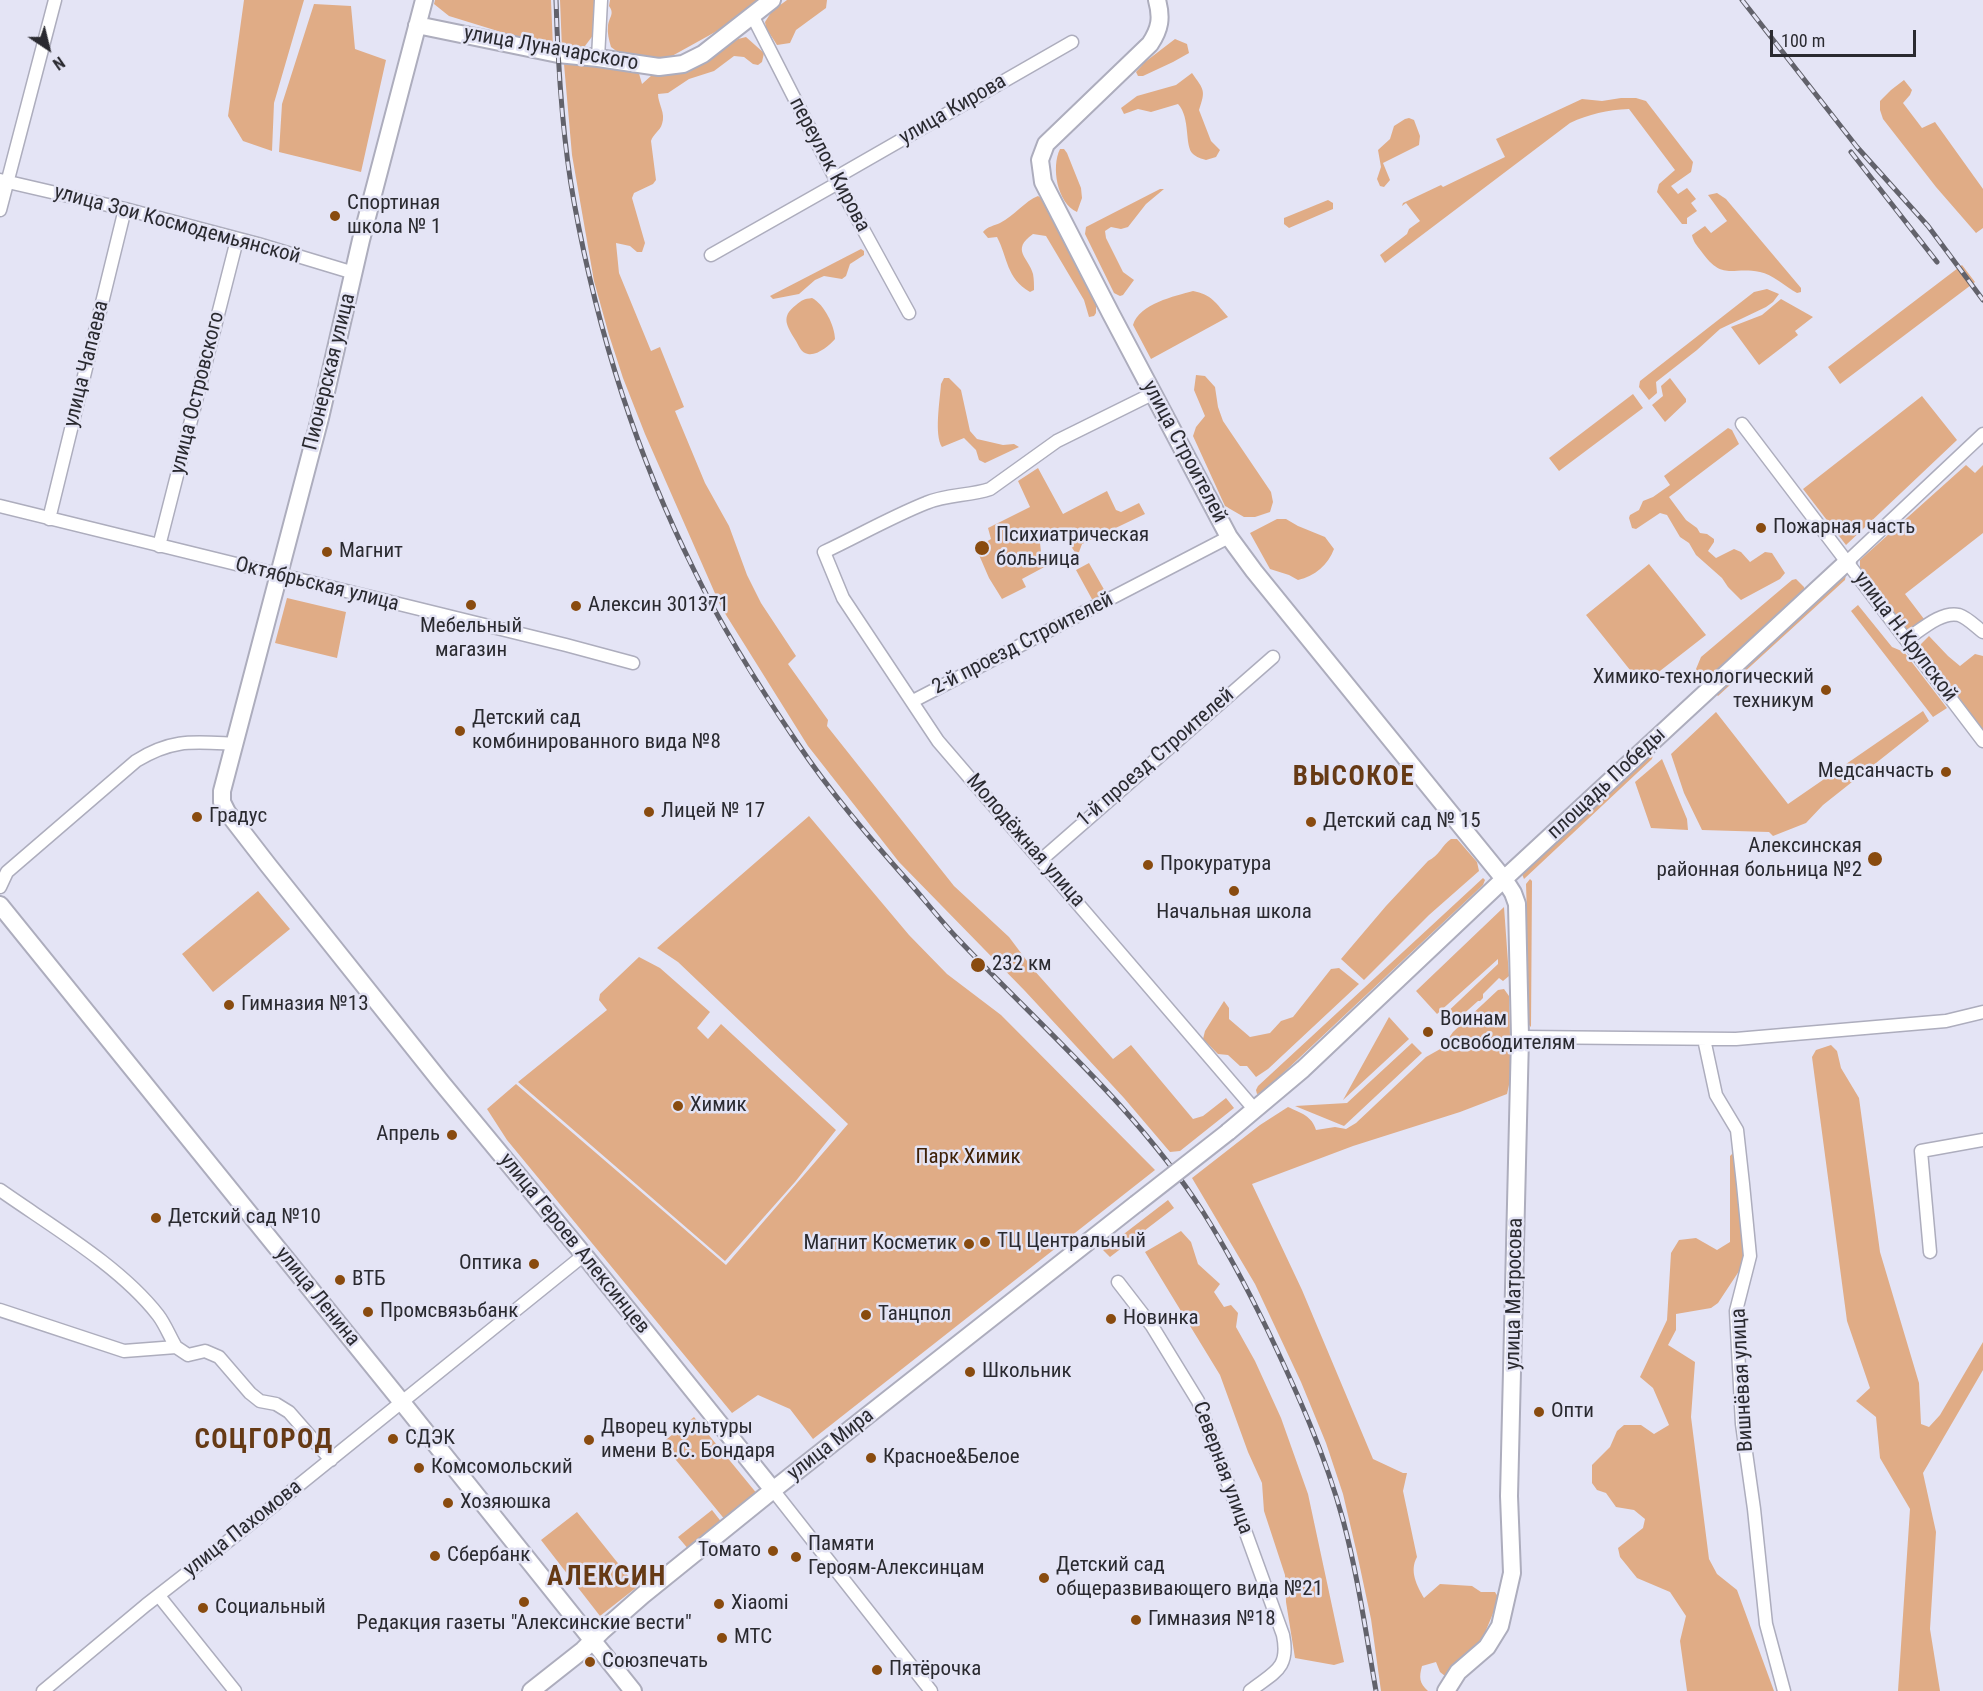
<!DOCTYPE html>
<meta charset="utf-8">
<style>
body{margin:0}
#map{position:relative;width:1983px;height:1691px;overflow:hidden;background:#e4e4f5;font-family:"Roboto Condensed",sans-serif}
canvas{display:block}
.north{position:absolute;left:18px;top:18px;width:60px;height:60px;-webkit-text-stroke:4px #e4e4f5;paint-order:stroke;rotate:145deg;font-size:16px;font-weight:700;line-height:24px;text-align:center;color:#2a2a30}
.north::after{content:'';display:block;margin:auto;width:21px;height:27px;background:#2a2a30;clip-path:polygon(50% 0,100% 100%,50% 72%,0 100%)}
.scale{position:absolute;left:1770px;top:30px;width:146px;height:27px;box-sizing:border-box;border:3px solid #2a2a30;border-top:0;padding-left:8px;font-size:18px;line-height:21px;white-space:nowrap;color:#2a2a30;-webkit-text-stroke:4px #e4e4f5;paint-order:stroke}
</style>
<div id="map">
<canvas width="1983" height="1691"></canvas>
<div class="north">N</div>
<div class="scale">100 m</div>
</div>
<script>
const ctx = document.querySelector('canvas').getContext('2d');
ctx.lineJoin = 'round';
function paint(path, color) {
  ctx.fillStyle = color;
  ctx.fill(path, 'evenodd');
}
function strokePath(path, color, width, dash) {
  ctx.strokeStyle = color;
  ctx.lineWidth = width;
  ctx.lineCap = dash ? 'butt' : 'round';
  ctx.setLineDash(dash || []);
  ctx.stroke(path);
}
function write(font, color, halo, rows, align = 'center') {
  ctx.font = font + ' "Roboto Condensed",sans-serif';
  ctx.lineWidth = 5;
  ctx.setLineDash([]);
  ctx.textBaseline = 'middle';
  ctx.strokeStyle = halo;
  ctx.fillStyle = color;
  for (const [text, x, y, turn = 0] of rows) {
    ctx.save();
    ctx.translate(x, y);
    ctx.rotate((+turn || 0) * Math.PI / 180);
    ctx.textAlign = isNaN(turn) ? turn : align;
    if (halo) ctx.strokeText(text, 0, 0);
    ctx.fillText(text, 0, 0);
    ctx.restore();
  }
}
paint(new Path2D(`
 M244 0H304L274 103 272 151 243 141 228 116Z
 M435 0H551L553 48 449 16 434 4Z
 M560 0H596L594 34 582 50 562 49Z
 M610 0H758L717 31 663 61 619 53 611 47C609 40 607 33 608 26 609 17 615 14 609 6Z
 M787 0H827L826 8 796 30 790 43 777 45 766 28 765 22 772 11Z
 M314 4 351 6 355 49 386 60 361 172 279 152 282 104Z
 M746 37 764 53 762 62 758 65 753 64 744 57 734 56 714 71 689 79 668 93 658 94C658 104 666 113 662 124 660 131 653 134 651 141L656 180 653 184 634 193 632 198 645 243 642 252H637L630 246 616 243 619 273 651 351 660 347 684 407 675 411 705 483 729 526 747 575 761 603 796 656 788 664 828 720 827 726 954 886 1009 937 1033 969 1113 1059 1131 1045 1193 1119 1203 1116 1226 1098 1234 1108 1180 1151 1170 1152 1124 1098 1025 991 899 862 808 746 721 607 645 434 623 378 609 335 594 281 572 155 564 64 638 70 642 84 652 75 689 72 738 39Z
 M1175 39 1187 44 1189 53 1173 62 1143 76H1138L1136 72 1145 62Z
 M1192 73C1204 90 1206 90 1199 110L1211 141 1220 150 1216 157 1206 160C1202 159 1196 157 1193 154 1184 146 1191 118 1178 104L1151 112 1138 109 1124 114 1121 108 1137 96 1176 85Z
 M1904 80 1912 90 1910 95 1903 103 1922 128 1935 122 1983 189V228L1976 233 1936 187 1883 119 1880 110V101L1891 90Z
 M1621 98H1636L1646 101 1693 162 1691 172 1671 186 1678 194 1687 188 1696 199 1691 203 1697 211 1687 218V224H1682L1657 192 1659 184 1675 170 1629 109C1607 110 1589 114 1570 123L1385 263 1380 255 1407 234 1409 229 1420 221 1406 203 1402 206 1403 203 1441 185 1443 187 1505 157 1496 139 1582 99 1602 101Z
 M1409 118 1414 120 1420 136 1419 145 1383 163 1390 180 1384 187 1380 186 1377 179 1381 167 1378 150 1390 139 1394 126 1405 119Z
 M1060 149H1064L1067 153 1081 188 1082 198 1077 212C1057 203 1051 167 1060 149Z
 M1160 189H1164L1146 204 1128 227 1121 229 1111 227 1105 231 1106 238 1123 272 1134 280 1123 295 1120 296 1114 293 1085 234 1086 227Z
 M1717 193 1726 199 1801 288V292L1797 293C1786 287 1772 274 1760 272 1731 266 1723 282 1701 251 1697 246 1693 241 1692 235L1705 226 1711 233 1727 221 1708 195Z
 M1038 196 1041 198 1096 304V313L1094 316 1089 317 1084 300 1046 236 1033 234C1010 250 1029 258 1033 274 1034 279 1034 285 1034 290L1030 292C1006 278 1008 258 997 237L988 238 983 232C988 226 994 226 1000 223 1014 216 1025 201 1038 196Z
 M1328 200 1333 203V209L1289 228 1284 224V218Z
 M861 249 864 251V255L850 264 846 276 842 279 824 276 815 280 799 294 773 299 770 296Z
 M1962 265 1975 282 1840 384 1828 367Z
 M1767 289 1779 294 1773 302 1766 307 1720 329 1697 350 1656 382 1657 393 1649 400 1639 387 1640 381 1754 292Z
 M1193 291C1211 294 1217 304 1228 317L1151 359 1133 325C1139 304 1175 296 1193 291Z
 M812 298C824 304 835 326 835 339 830 345 817 356 808 354 801 353 799 346 796 341 787 326 780 317 796 305 802 300 804 299 812 298Z
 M1781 299 1813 317 1795 331 1798 335 1759 365 1731 327 1762 315Z
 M1196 375 1205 376 1215 387 1218 407 1223 421 1271 492 1273 502 1270 512 1255 517H1244L1225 506 1193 436 1196 427 1205 416 1194 390Z
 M944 378H949L961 390 970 431 977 439 1003 445 1014 444 1019 447 985 463 979 460 976 450 964 438 942 447C934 435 940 400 941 384Z
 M1670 378 1686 399V402L1665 422 1652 405 1663 396 1661 386Z
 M1633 394 1643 408 1559 471 1549 458Z
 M1922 396 1957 440 1846 545 1803 489Z
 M1728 428 1732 430 1739 444 1669 497 1686 520 1697 528 1700 533 1707 534 1714 539V542L1708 551 1716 558 1734 549 1741 552 1750 562 1765 552 1772 553 1785 573 1780 579 1741 600 1728 587 1722 578 1696 555 1689 543 1680 537 1667 515 1660 513 1636 529 1632 528 1629 518 1630 515 1639 510 1643 501 1653 497 1670 485 1664 476Z
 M1966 465 1975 473 1983 465V533L1905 594 1924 619 1906 633 1860 568V560Z
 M1038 468 1063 514 1107 491 1116 510 1121 512 1139 503 1145 514 1082 544 1079 552 1076 554 1062 532 1040 543 1041 552 1048 565 1022 579 1026 587 1002 599 989 578 976 548 991 539 988 528 1030 507 1018 481Z
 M1277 519H1286L1298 526 1325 537 1334 549C1328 565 1315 576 1298 580L1289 575 1270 569 1250 533Z
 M1089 563 1106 593 1093 601 1076 570Z
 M1649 564 1706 635 1642 685 1586 615Z
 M1843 575H1846L1845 580 1718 696 1715 693Z
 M1796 579 1804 587V591L1709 678 1706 680 1699 677 1696 669 1701 657 1792 580Z
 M287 598 346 612 337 658 275 643Z
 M1858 605 1892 647 1904 652 1947 708 1933 717 1851 611Z
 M1929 636 1948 656 1960 666 1975 654 1983 656V730L1920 645Z
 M1923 711 1929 721 1823 805 1806 823 1773 836 1769 832 1702 830 1684 793 1671 754 1716 712 1788 804Z
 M1654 751 1652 759 1524 879 1522 874Z
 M1662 759 1687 819 1688 830 1651 828 1635 782Z
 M809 816 909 935 947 974 1001 1015 1155 1170 813 1439 790 1409 758 1395 732 1413 507 1140 487 1109 516 1084 726 1265 848 1124 678 962 657 948Z
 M1451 839H1457L1477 862 1479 871 1429 915 1364 980 1341 959 1386 906 1428 861C1439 856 1442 845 1451 839Z
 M1483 878 1485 880 1483 885 1262 1093 1257 1094 1256 1090 1258 1086Z
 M1530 879 1532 881 1531 1027 1527 1023 1526 924 1527 915 1526 884Z
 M258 891 290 929 213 992 182 954Z
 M1504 907 1509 976 1503 981 1499 978 1483 994V998L1480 1001H1478L1449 1027 1441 1018 1498 964V959L1437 1014 1416 991Z
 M639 957 660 968 710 1012 697 1028 708 1039 721 1024 836 1130 795 1182 725 1261 518 1082 607 1010 599 1000 600 994Z
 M1339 968 1359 984 1268 1069 1256 1077 1247 1066H1240L1228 1055 1218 1054 1203 1039 1205 1031 1224 1001 1229 1008V1019L1250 1037 1270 1033 1281 1021 1293 1017 1331 969Z
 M1504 989 1509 996 1511 1076 1507 1094 1460 1112 1353 1146 1252 1184 1302 1290 1373 1459 1403 1473H1407L1403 1491 1417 1557C1409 1571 1417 1586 1424 1598L1440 1584 1472 1586 1481 1592H1495L1498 1597 1494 1611 1482 1640 1449 1672 1445 1676 1440 1672 1436 1662 1422 1666C1419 1677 1419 1683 1428 1691H1381L1371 1619 1358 1558 1343 1494 1326 1443 1301 1382 1255 1284 1192 1178 1260 1125 1288 1107C1301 1113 1312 1116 1316 1130L1335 1127 1346 1129 1356 1123 1426 1057 1442 1048 1453 1032 1498 990Z
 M1389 1017 1409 1039 1343 1100Z
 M1412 1043 1422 1053 1344 1126 1295 1106 1347 1103Z
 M1831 1045 1837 1051 1841 1068 1859 1098 1880 1252 1919 1383 1921 1424 1929 1427 1940 1415 1983 1342V1370L1923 1473 1936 1532 1930 1629 1940 1691H1898L1910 1509 1880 1458 1876 1417 1856 1401 1870 1388 1847 1321 1812 1057 1816 1050Z
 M1736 1150 1747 1259 1718 1303 1711 1308 1676 1314V1330L1668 1345 1695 1362 1691 1417 1709 1559 1717 1574 1737 1590 1774 1691H1687L1680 1641 1686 1616 1670 1592 1637 1578 1620 1557 1618 1548 1643 1528 1645 1519 1634 1510 1616 1507 1606 1493 1597 1490 1592 1483V1465L1610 1447 1617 1431 1624 1425H1641L1654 1434 1669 1425 1653 1388 1640 1377 1667 1320 1671 1253 1679 1240 1696 1238 1717 1250 1730 1242V1156Z
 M1168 1200 1174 1208 1110 1257 1103 1250Z
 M1181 1231 1191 1242 1198 1264 1220 1284 1214 1292 1224 1307 1231 1305 1238 1313 1236 1327 1255 1361 1281 1418 1308 1494 1344 1662 1334 1665 1295 1658 1286 1602 1285 1575 1264 1511 1262 1483 1248 1452 1220 1375 1145 1252Z
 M694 1417 758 1495 726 1521 662 1443Z
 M712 1510 723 1524 690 1551 678 1537Z
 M577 1512 637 1587 600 1616 541 1540Z`), '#e0ac86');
const street = new Path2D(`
 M752 15 835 178 909 313
 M598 58 601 0
 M835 178 1072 42
 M0 180 125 209 258 244 354 273
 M0 210 55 0
 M711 255 838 183
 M1154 393 1057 441 990 489C969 496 947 494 926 503 891 517 858 536 824 552L843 598 938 741 1255 1110
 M1742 424 1983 741
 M0 506 566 645 633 663
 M49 519 125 209
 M159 546 237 240
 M1848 561 1983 434
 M1907 639C1921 630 1941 611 1959 615 1968 618 1976 627 1983 632
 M913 701 1229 537
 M1041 860 1273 657
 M0 887 7 872 136 761C173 738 194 742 236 744
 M1520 1037 1736 1039 1946 1021 1983 1012
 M1704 1039 1716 1095 1737 1130 1743 1184 1750 1256 1736 1311 1742 1424 1754 1509 1766 1624 1784 1691
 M0 1190C51 1226 120 1266 158 1315 165 1324 170 1337 176 1347
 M1930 1252 1921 1151 1983 1140
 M1118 1282 1152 1326 1198 1401 1283 1635C1290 1669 1274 1672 1250 1691
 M0 1310 124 1351 176 1347 188 1355 205 1351 219 1357 250 1393 260 1401 276 1404 289 1412 331 1460
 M773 1490 931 1691
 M159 1596 235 1691
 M43 1691 146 1605 268 1510 584 1255`);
const secondary = new Path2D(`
 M424 0 361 240 320 418 222 791V802L227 812 268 865 441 1082 584 1255 773 1490
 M1157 0C1162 18 1160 29 1150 44L1046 144 1040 160 1043 182 1111 314 1229 537 1254 571 1504 879 1513 893 1517 904 1520 1037 1509 1496 1512 1573 1500 1626 1487 1647 1458 1672 1446 1691
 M417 25 558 54 598 58 659 67 683 64 703 54 772 0
 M0 905 409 1411 633 1691
 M1228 1132 1303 1069 1504 879 1848 561
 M531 1691 583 1650 602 1631 643 1595 773 1490 1136 1204`);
strokePath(street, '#adadbd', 15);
strokePath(secondary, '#adadbd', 20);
strokePath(street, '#fff', 12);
strokePath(secondary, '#fff', 16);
const rail = new Path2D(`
 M556 0C558 68 562 136 574 202 597 329 636 454 694 570 723 630 760 688 798 744 830 792 869 837 907 880 924 899 940 920 958 939 1041 1027 1137 1109 1203 1212 1227 1250 1248 1290 1268 1331 1297 1392 1325 1454 1343 1520 1358 1576 1366 1634 1376 1691
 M1742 0 1857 147 1928 226 1983 300
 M1851 152 1937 262`);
strokePath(rail, '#62626b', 5);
strokePath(rail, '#e4e4f5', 3, [9]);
const secondaryBridge = new Path2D(`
 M1136 1204 1228 1132`);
strokePath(secondaryBridge, '#adadbd', 20, []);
strokePath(secondaryBridge, '#fff', 16);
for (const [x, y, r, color] of [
 [335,216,6,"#894b0f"],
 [1761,528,6,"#894b0f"],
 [982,548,8,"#894b0f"],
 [327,552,6,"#894b0f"],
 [471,605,6,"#894b0f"],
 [576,606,6,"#894b0f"],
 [1826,690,6,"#894b0f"],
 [460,731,6,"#894b0f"],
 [1946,772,6,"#894b0f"],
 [649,812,6,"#894b0f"],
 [197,817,6,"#894b0f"],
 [1311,822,6,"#894b0f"],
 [1875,859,8,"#894b0f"],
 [1148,865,6,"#894b0f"],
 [1234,891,6,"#894b0f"],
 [978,965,8,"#894b0f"],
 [229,1005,6,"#894b0f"],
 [1428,1032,6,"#894b0f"],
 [678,1106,6,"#894b0f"],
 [452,1135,6,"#894b0f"],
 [156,1218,6,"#894b0f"],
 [985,1242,6,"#894b0f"],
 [969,1244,6,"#894b0f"],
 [534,1264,6,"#894b0f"],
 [340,1280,6,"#894b0f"],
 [368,1312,6,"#894b0f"],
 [866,1315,6,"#894b0f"],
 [1111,1319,6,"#894b0f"],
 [970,1372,6,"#894b0f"],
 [1539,1412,6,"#894b0f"],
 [393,1439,6,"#894b0f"],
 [589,1440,6,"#894b0f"],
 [871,1458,6,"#894b0f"],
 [419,1468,6,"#894b0f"],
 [448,1503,6,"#894b0f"],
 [773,1551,6,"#894b0f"],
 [435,1556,6,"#894b0f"],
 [796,1557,6,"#894b0f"],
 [1044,1578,6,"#894b0f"],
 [524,1602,6,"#894b0f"],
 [719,1604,6,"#894b0f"],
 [203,1608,6,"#894b0f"],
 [1136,1620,6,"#894b0f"],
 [722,1638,6,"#894b0f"],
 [590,1662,6,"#894b0f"],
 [877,1670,6,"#894b0f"]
]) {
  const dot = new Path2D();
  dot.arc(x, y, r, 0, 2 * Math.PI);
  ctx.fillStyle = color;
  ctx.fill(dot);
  strokePath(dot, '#e4e4f5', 2);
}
write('21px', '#2a2a30', '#e4e4f5', [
 ["улица Луначарского",551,49,10],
 ["улица Кирова",953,110,-30],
 ["переулок Кирова",829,165,62],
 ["улица Зои Космодемьянской",177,225,15],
 ["улица Чапаева",87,364,-76],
 ["Пионерская улица",330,372,-76],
 ["улица Островского",198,393,-76],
 ["улица Строителей",1184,452,62],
 ["Октябрьская улица",317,585,14],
 ["улица Н.Крупской",1905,637,53],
 ["2-й проезд Строителей",1023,644,-27],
 ["1-й проезд Строителей",1156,758,-41],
 ["площадь Победы",1607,784,-43],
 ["Молодёжная улица",1025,841,49],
 ["улица Героев Алексинцев",574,1244,51],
 ["улица Матросова",1515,1294,-89],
 ["улица Ленина",317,1297,51],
 ["Вишнёвая улица",1743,1380,-93],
 ["улица Мира",831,1445,-38],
 ["Северная улица",1222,1468,70],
 ["улица Пахомова",243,1529,-38]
]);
write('21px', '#2a2a30', '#e4e4f5', [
 ["Спортиная",347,204],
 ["школа № 1",347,228],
 ["Пожарная часть",1773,528],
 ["Психиатрическая",996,536],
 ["больница",996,560],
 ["Магнит",339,552],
 ["Алексин 301371",588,606],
 ["Мебельный",471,627,"center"],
 ["магазин",471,651,"center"],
 ["Химико-технологический",1814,678,"right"],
 ["техникум",1814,702,"right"],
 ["Детский сад",472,719],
 ["комбинированного вида №8",472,743],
 ["Медсанчасть",1934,772,"right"],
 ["Лицей № 17",661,812],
 ["Градус",209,817],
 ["Детский сад № 15",1323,822],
 ["Алексинская",1862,847,"right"],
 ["районная больница №2",1862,871,"right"],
 ["Прокуратура",1160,865],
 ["Начальная школа",1234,913,"center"],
 ["232 км",992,965],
 ["Гимназия №13",241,1005],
 ["Воинам",1440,1020],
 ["освободителям",1440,1044],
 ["Химик",690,1106],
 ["Апрель",440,1135,"right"],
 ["Детский сад №10",168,1218],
 ["ТЦ Центральный",997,1242],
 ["Магнит Косметик",957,1244,"right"],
 ["Оптика",522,1264,"right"],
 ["ВТБ",352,1280],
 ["Промсвязьбанк",380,1312],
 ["Танцпол",878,1315],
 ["Новинка",1123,1319],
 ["Школьник",982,1372],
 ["Опти",1551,1412],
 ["Дворец культуры",601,1428],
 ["имени В.С. Бондаря",601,1452],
 ["СДЭК",405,1439],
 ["Красное&Белое",883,1458],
 ["Комсомольский",431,1468],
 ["Хозяюшка",460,1503],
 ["Памяти",808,1545],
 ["Героям-Алексинцам",808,1569],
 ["Томато",761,1551,"right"],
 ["Сбербанк",447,1556],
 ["Детский сад",1056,1566],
 ["общеразвивающего вида №21",1056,1590],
 ["Xiaomi",731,1604],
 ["Социальный",215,1608],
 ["Гимназия №18",1148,1620],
 ["Редакция газеты \"Алексинские вести\"",524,1624,"center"],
 ["МТС",734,1638],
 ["Союзпечать",602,1662],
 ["Пятёрочка",889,1670]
], 'left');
write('21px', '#3f2107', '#e4e4f5', [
 ["Парк Химик",968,1158]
]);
ctx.letterSpacing = '1.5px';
write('bold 27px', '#663a15', '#e4e4f5', [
 ["ВЫСОКОЕ",1354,778],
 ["СОЦГОРОД",264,1441],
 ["АЛЕКСИН",607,1578]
]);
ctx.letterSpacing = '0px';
</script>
